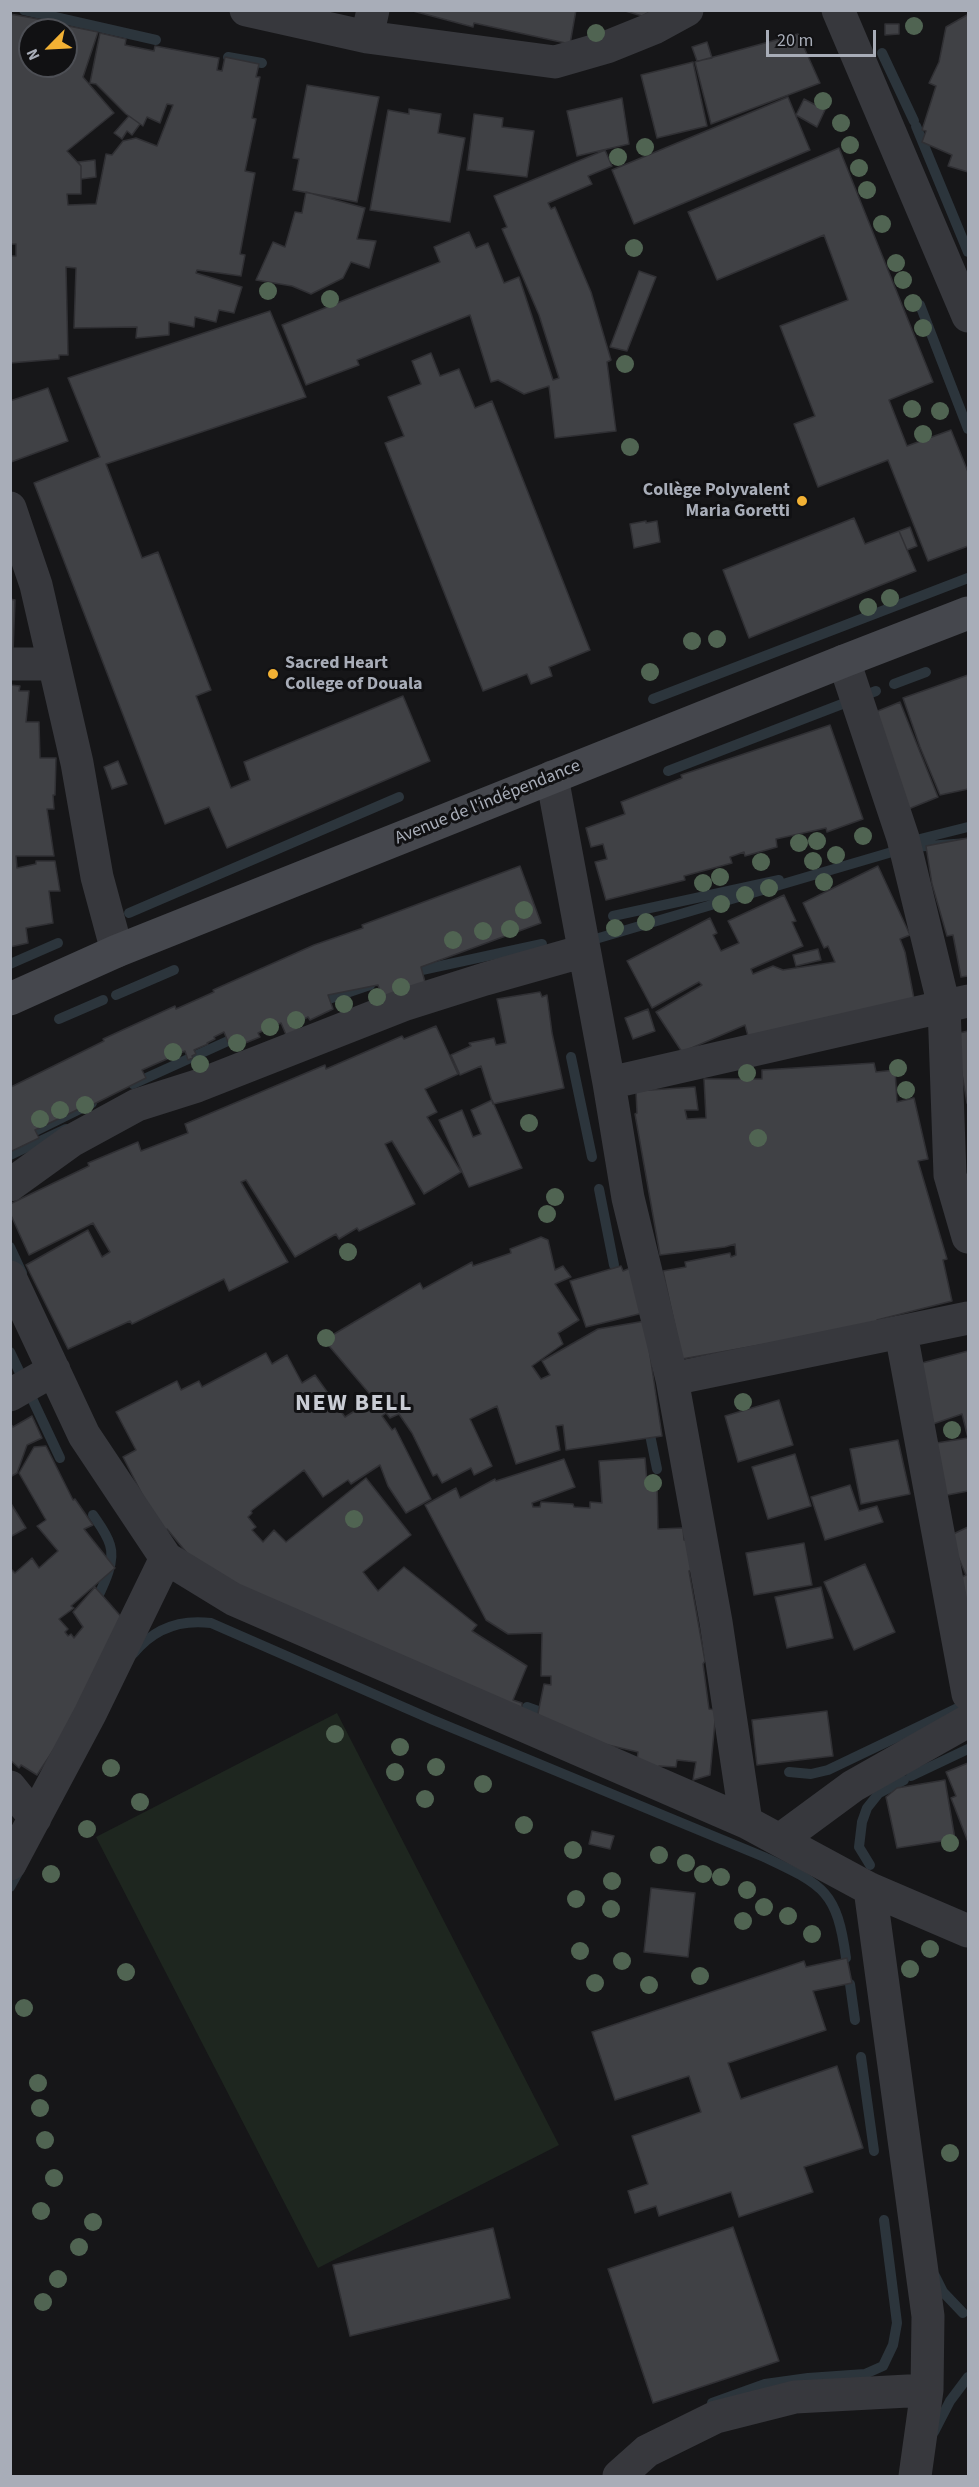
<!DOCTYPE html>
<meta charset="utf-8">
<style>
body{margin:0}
#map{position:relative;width:979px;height:2487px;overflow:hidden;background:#161618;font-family:"Source Sans 3",sans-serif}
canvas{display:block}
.frame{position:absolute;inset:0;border:12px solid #a8adb8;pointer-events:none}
.north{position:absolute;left:18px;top:18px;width:60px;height:60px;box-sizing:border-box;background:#111113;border:2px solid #4d4f55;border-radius:50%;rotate:246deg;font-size:16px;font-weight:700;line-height:24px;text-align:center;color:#a8adb8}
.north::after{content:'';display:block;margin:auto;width:21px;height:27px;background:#f2b134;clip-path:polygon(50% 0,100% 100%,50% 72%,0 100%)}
.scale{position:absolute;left:766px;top:30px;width:110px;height:27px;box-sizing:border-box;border:3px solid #a8adb8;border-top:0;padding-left:8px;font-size:18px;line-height:21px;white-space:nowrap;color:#a8adb8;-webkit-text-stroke:4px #111113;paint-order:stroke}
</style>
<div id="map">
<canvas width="979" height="2487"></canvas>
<div class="frame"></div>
<div class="north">N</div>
<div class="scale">20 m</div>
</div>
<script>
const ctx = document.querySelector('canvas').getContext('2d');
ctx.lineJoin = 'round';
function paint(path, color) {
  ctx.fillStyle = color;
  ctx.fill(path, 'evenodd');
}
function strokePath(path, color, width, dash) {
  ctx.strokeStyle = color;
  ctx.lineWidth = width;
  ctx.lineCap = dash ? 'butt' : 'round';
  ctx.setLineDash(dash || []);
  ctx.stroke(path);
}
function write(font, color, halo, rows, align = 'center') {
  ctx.font = font + ' "Source Sans 3",sans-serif';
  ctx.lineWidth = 6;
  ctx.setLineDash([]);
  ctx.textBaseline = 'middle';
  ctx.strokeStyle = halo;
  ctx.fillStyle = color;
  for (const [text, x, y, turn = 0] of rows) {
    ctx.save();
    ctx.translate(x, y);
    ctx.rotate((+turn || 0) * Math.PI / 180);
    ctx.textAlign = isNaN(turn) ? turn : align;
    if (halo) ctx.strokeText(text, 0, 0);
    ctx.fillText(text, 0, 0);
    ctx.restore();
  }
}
paint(new Path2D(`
 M337 1713 559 2145 318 2268 96 1837Z`), '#1e261f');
strokePath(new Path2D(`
 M24 10 156 40
 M882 53 914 121
 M228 57 262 63
 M916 126 968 252
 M920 305 968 429
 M894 684 926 672
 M653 699 968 578
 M668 771 876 691
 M908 842 968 827
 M913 847 968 843
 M129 913 399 797
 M613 916 779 880
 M592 940 892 852
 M10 964 58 943
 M408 973 542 944
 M116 995 174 970
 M317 1003 370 985
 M59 1019 103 1000
 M571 1057 592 1157
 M133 1084 239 1036
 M25 1136 92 1103
 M10 1155 66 1129
 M599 1189 614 1265
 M10 1247 22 1273
 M10 1352 19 1371
 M28 1390 60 1458
 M648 1425 657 1469
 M93 1515C99 1524 107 1534 110 1545 116 1563 102 1588 94 1605
 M133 1654C153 1629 179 1619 211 1623L433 1720 764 1857C823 1885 837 1890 846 1958
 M527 1707 552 1716
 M789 1772 811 1774 828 1770 964 1705
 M911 1776 968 1749
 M870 1865 859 1847 862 1822 867 1808 879 1793 904 1780
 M10 1887 21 1867
 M850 1984 855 2020
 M861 2057 874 2151
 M935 2276 943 2292 963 2313
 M712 2403 765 2384 808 2378 865 2374 883 2366 893 2345 897 2323 884 2220
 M934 2432 950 2401 968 2377`), '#2c353c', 10);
const building = new Path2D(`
 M576 10 570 44 474 23 473 27 413 11Z
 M622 10H653L642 16Z
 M10 14 44 20 43 30H30V66H33V70L37 71 38 66H66V30H47L49 22 98 32 83 77 114 113 67 151 81 166V194H67L68 205 96 204 106 154 112 155 123 141 136 138 157 146 173 105 167 104 160 123 147 117 143 126 126 114 96 84 90 83 100 33 126 39 125 45 154 51 155 46 219 58 217 70 222 71 225 57 259 64 256 77H260L252 118 256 119 245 171 255 173 240 254 245 255 241 276 197 270 196 273 242 287 234 313 219 310 216 322 195 317 194 327 169 322V335L136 338 137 327 74 328 76 268 66 267 68 355H59V359L10 363V256H16V244H10Z
 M967 15H968V172L948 166 952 155 922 142 926 131 922 130 936 86 929 83 939 62 946 27Z
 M885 24H899V34L885 35Z
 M798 34 820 83 711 124 695 62Z
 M707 42 712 58 697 61 692 47Z
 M693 62 707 126 657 138 641 75Z
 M307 85 379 97 357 202 293 190 299 159 293 158Z
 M788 97 810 150 634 224 612 170Z
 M622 98 629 144 577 156 567 111Z
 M804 99 825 110 817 127 796 115Z
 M409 109 441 114 438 133 465 138 450 222 370 210 388 110 409 114Z
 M474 114 503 118 502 127 534 131 527 177 467 170Z
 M129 116 140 124 132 135 127 131 122 139 114 133Z
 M839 148 933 382 889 400 907 446 951 430 968 472V546L928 561 888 460 818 487 794 424 815 416 780 326 848 300 824 235 717 280 688 212Z
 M605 150 612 166 588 176 592 184 548 203 551 209 555 207 591 292 611 360 607 362 616 431 555 438 549 386 524 394 498 380 491 382 470 315 357 360 359 365 306 385 282 325 440 262 434 247 469 232 476 248 488 243 504 283 519 277 553 380 559 378 539 315 502 229 507 227 494 196Z
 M95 160 96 177 81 179V166L78 162Z
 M306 192 365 208 357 239 376 241 369 268 351 262 343 278 311 294 292 286 256 280 273 242 285 247 295 212 302 213Z
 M639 271 656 277 627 351 610 347Z
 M270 311 306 397 106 464 142 558 158 552 211 690 196 696 231 788 250 780 244 762 403 696 430 761 227 848 209 807 165 824 34 483 100 457 68 378Z
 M431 353 440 376 459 369 475 408 492 401 590 650 549 667 552 676 531 684 527 674 483 691 385 443 404 436 388 397 421 384 412 361Z
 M48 388 68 441 11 462 10 401Z
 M854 518 865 544 899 531 916 571 749 638 723 570Z
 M646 521V523L657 521 660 542 634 548 630 524Z
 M910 527 917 546 907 550 899 531Z
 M10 599 15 600 13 653 10 652Z
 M968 675V789L940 795 920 747 903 698Z
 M10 685 20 686 19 691H29L26 722H39L40 758H56L55 795H53L54 809H47L54 856H16L17 868 36 864V861H55L60 891H49L53 923 26 928 28 943 10 947Z
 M900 702 938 797 906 810 868 715Z
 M830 725 863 819 827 832 826 828 776 839 777 847 745 856 744 852 730 857 732 863 684 876 685 880 606 900 595 862 607 859 603 844 591 847 586 828 625 814 621 802 682 778 681 775Z
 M118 761 127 784 112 789 104 767Z
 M968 838V976L961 977 953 935 947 936 932 884 926 846Z
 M520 866 541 923 421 967 426 986 382 997 378 985 328 995 333 1009 310 1020 308 1017 296 1023 298 1030 287 1037 281 1023 258 1033 260 1037 238 1046 235 1038 228 1042 224 1032 214 1037 215 1039 207 1043 208 1044 194 1050 196 1054 192 1056 193 1058 188 1060 185 1051 142 1070 146 1078 80 1111 79 1109 35 1130 39 1138 10 1152V1085L11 1087 104 1041 103 1039 175 1006 176 1009 214 992 213 990 314 945 363 928 362 925Z
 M878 866 910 935 900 939 905 952 915 1004 748 1036 745 1025 682 1052 656 1012 702 985 699 982 652 1008 627 961 710 918 717 933 713 935 721 951 739 943 728 921 784 895 796 921 792 922 803 946 751 969 753 974 773 966 783 970 835 962 828 946 824 948 803 903Z
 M818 949 821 960 796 966 793 955Z
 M540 992 542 997 547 995 552 1033 564 1088 493 1104 481 1066 460 1075 451 1055 471 1046 469 1043 494 1038 496 1045 506 1043 497 999Z
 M648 1009 655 1031 633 1039 625 1018Z
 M436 1026 458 1074 425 1089 437 1112 427 1117 461 1172 424 1194 392 1141 385 1144 415 1204 359 1231 357 1228 339 1239 336 1234 295 1257 246 1180 241 1182 288 1262 229 1291 224 1279 132 1324 130 1321 68 1349 26 1265 88 1230 102 1257 110 1252 93 1223 29 1255 10 1213V1204L89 1166 88 1163 138 1142 141 1151 188 1133 185 1124 325 1065 326 1069 402 1036 404 1039Z
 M968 1031V1103H967L955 1034Z
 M874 1063 876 1072 895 1070 897 1102 914 1098 928 1159 918 1161 947 1259 943 1260 952 1301 877 1320 878 1324 682 1359 663 1271 686 1267 685 1262 730 1253 731 1257 736 1255 735 1244 725 1247 660 1255 635 1114 637 1113 636 1091 695 1087 698 1110H685L687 1119 706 1118 704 1079H762V1070Z
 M492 1100 522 1168 469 1187 439 1120 462 1110 473 1137 481 1134 471 1110Z
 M541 1237 548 1240 555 1270 563 1266 571 1277 555 1284 579 1320 558 1333 563 1344 532 1366 541 1379 550 1375 542 1361 598 1329 645 1321 662 1436 566 1450 563 1425 556 1426 560 1450 516 1464 497 1406 470 1419 492 1466 474 1475 471 1468 442 1483 437 1474 433 1476 412 1433 399 1414 390 1418 386 1413 382 1416 392 1430 395 1428 431 1499 406 1513 388 1486 380 1465 351 1484 348 1480 323 1497 304 1470 251 1511 252 1513 248 1517 256 1527 252 1530 263 1542 274 1530 286 1542 366 1478 411 1535 363 1572 378 1591 404 1567 477 1625 472 1631 527 1666 513 1700 522 1703 521 1719 206 1576 167 1529 162 1533 123 1457 136 1450 116 1412 177 1381 181 1390 199 1381 202 1387 266 1353 272 1364 287 1355 302 1383 315 1375 345 1417 374 1399 324 1340 420 1283 423 1289 472 1262 473 1266 511 1253 510 1249Z
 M621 1266 623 1271 633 1267 643 1313 586 1327 570 1281Z
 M968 1351V1491L937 1497 930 1444 968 1438 962 1414 930 1425 918 1364Z
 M779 1400 793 1445 738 1462 725 1416Z
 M32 1416 42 1438 27 1445 17 1473 10 1477V1423L13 1427Z
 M898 1440 910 1494 861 1504 850 1449Z
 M46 1446 73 1500 75 1499 93 1525 84 1529 115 1568 71 1606 74 1608 59 1619 68 1629 65 1632 68 1636 71 1634 74 1638 83 1627 73 1612 95 1587 124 1620 68 1728 37 1775 21 1765 19 1768 10 1760V1568L15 1573 32 1558 39 1568 58 1551 37 1526 46 1520 19 1473 34 1447Z
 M795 1454 811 1506 768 1519 752 1467Z
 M645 1458 647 1482 657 1481 658 1529 683 1528 684 1540 688 1541 695 1569 689 1571 705 1661 703 1664 709 1709 716 1710 710 1775 693 1780 696 1762 677 1760 676 1767 659 1766 658 1774 636 1769 638 1752 535 1728 544 1684 551 1685V1676H541L542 1633 508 1634 486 1620 425 1505 456 1488 460 1498 495 1479 496 1481 564 1459 575 1487 532 1503 533 1507H540L541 1502 573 1504 574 1507 590 1508V1502L602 1503 599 1461Z
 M850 1485 859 1511 877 1506 883 1522 825 1540 811 1497Z
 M10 1502 26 1528 10 1537Z
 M968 1527V1605L958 1579 966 1575 949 1536Z
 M804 1543 812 1585 754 1595 746 1553Z
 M865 1564 895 1632 854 1650 824 1582Z
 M821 1587 833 1638 787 1648 775 1597Z
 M827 1711 833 1756 757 1765 752 1720Z
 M968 1763V1842L951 1798 956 1796 946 1772Z
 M945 1780 955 1839 897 1848 886 1797 897 1788Z
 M592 1831 614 1836 610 1849 589 1844Z
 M651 1888 695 1893 688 1957 644 1952Z
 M847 1958 852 1983 813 1991 826 2030 728 2063 741 2099 837 2066 863 2148 804 2167 813 2192 739 2217 731 2192 659 2216 656 2206 635 2213 628 2191 648 2184 632 2136 701 2112 689 2076 615 2100 592 2032 804 1961 806 1967Z
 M733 2227 779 2361 653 2403 608 2269Z
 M493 2228 510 2298 350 2336 333 2265Z`);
paint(building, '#404145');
strokePath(building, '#303034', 1.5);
strokePath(new Path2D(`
 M246 10 367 37 555 62 607 47 654 28 687 10
 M367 37 373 10
 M10 508 36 585 77 763 97 877 117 951
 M844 661 903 838 944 1006 950 1175 968 1237
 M10 664H52
 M552 777 609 1083 628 1198 672 1379 716 1622 746 1822
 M609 1083 968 1001
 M10 1185 71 1141 137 1105 197 1086 406 1004 485 979 584 951
 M10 1277 84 1435 166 1558 233 1599 746 1822 870 1889 968 1931
 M901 1333 968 1694
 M672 1379 968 1318
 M10 1395 54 1370
 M10 1787 35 1818
 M781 1839 853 1786 968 1721
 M10 1864 90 1714 166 1558
 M870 1889 928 2316 927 2390 915 2476
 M619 2476 647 2451 716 2417 795 2397 927 2390`), '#37383d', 33);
strokePath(new Path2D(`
 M838 10 968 316`), '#37383d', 33);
strokePath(new Path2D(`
 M10 999 117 951 844 661 968 613`), '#45474d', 33);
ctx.fillStyle = '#506452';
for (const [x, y] of [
 [914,26],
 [596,33],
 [823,101],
 [841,123],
 [850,145],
 [645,147],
 [618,157],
 [859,168],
 [867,190],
 [882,224],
 [634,248],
 [896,263],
 [903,280],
 [268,291],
 [330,299],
 [913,303],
 [923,328],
 [625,364],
 [912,409],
 [940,411],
 [923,434],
 [630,447],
 [890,598],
 [868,607],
 [717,639],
 [692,641],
 [650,672],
 [863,836],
 [817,841],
 [799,843],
 [836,855],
 [813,861],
 [761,862],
 [720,877],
 [824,882],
 [703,883],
 [769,888],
 [745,895],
 [721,904],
 [524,910],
 [646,922],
 [615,928],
 [510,929],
 [483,931],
 [453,940],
 [401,987],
 [377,997],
 [344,1004],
 [296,1020],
 [270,1027],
 [237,1043],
 [173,1052],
 [200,1064],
 [898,1068],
 [747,1073],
 [906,1090],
 [85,1105],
 [60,1110],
 [40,1119],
 [529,1123],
 [758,1138],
 [555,1197],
 [547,1214],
 [348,1252],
 [326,1338],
 [743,1402],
 [952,1430],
 [653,1483],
 [354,1519],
 [335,1734],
 [400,1747],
 [436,1767],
 [111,1768],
 [395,1772],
 [483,1784],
 [425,1799],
 [140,1802],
 [524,1825],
 [87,1829],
 [950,1843],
 [573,1850],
 [659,1855],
 [686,1863],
 [51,1874],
 [703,1874],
 [721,1877],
 [612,1881],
 [747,1890],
 [576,1899],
 [764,1907],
 [611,1909],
 [788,1916],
 [743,1921],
 [812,1934],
 [930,1949],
 [580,1951],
 [622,1961],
 [910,1969],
 [126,1972],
 [700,1976],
 [595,1983],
 [649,1985],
 [24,2008],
 [38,2083],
 [40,2108],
 [45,2140],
 [950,2153],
 [54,2178],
 [41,2211],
 [93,2222],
 [79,2247],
 [58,2279],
 [43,2302]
]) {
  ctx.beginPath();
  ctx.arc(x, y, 9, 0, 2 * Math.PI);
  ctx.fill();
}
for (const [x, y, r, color] of [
 [802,501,6,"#f2b134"],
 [273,674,6,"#f2b134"]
]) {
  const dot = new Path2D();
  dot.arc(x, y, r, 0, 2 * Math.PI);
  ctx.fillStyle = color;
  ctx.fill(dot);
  strokePath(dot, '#111113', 2);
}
write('bold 18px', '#a8adb8', '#111113', [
 ["Collège Polyvalent",790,491],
 ["Maria Goretti",790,512],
 ["Sacred Heart",285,664,"left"],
 ["College of Douala",285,685,"left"]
], 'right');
write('18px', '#a8adb8', '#111113', [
 ["Avenue de l'indépendance",488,803,-22]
]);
ctx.letterSpacing = '1.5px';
write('bold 24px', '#c9ccd4', '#111113', [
 ["NEW BELL",354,1405]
]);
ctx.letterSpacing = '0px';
</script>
